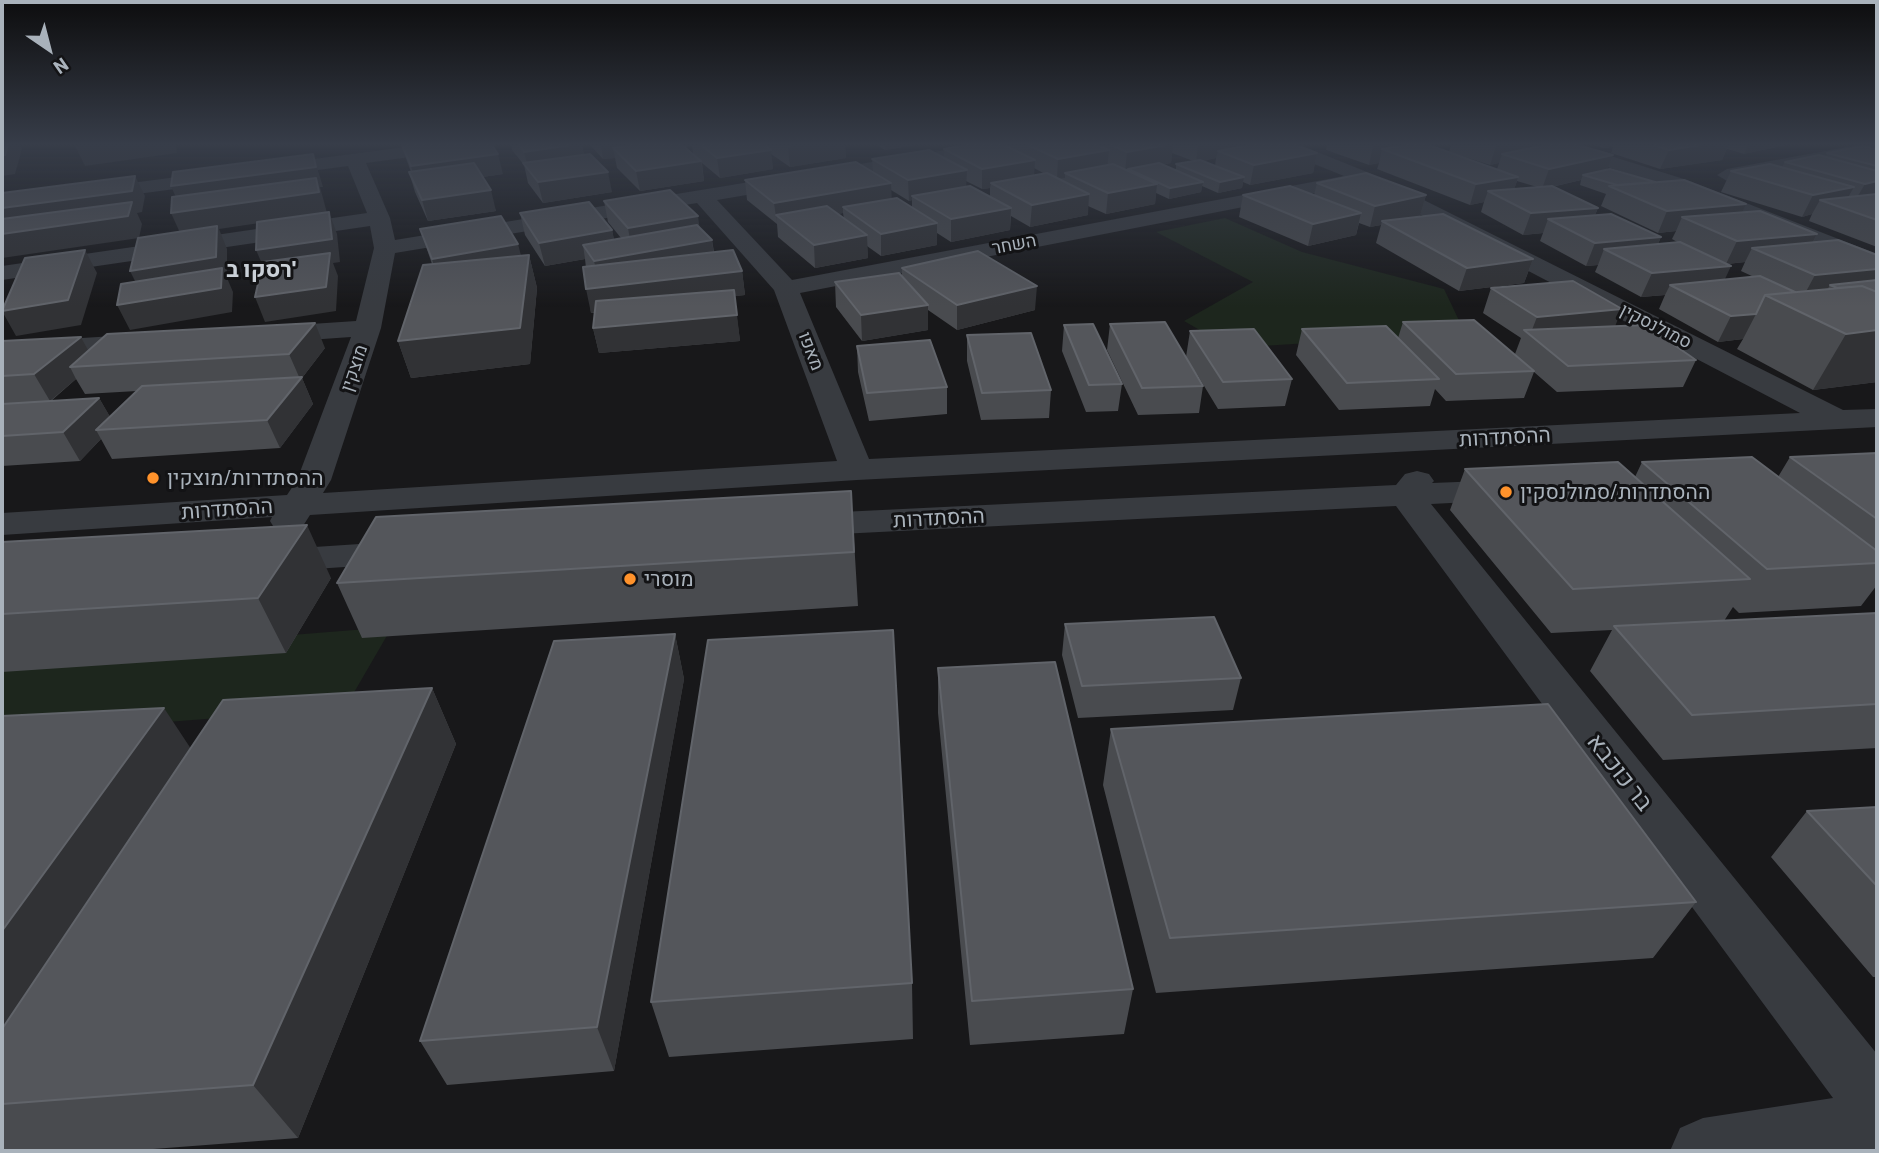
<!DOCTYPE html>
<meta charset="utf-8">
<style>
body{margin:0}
#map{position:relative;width:1879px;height:1153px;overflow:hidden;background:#18181a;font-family:Barlow,sans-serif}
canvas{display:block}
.frame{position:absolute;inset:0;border:4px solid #a9b2bb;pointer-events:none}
.north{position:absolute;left:14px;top:14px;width:70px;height:70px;-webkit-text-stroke:5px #131315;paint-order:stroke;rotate:145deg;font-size:19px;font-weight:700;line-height:28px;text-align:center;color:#a9b2bb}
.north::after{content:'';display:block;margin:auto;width:24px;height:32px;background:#a9b2bb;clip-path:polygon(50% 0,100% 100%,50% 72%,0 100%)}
</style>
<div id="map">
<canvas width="1879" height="1153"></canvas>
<div class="frame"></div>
<div class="north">N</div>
</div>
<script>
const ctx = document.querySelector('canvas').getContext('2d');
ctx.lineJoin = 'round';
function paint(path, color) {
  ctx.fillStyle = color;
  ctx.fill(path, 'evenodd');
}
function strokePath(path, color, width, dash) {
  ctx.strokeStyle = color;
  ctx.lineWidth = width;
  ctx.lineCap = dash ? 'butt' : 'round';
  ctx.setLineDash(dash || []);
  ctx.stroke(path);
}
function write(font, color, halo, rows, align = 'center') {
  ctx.font = font + ' Barlow,Heebo,sans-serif';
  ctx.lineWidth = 6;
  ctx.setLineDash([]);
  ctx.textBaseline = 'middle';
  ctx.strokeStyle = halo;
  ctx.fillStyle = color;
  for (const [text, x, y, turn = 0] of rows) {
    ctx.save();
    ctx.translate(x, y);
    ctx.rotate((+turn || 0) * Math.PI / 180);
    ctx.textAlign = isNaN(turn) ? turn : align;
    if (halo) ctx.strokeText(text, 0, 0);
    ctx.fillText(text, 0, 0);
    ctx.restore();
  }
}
paint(new Path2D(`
 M1225 218 1302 252 1444 289 1465 333 1231 348 1184 321 1253 282 1156 232Z
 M392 627 345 708 2 735V658Z`), '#1d261d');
paint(new Path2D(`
 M420 145H472L463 150 366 163 390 218 395 240 976 145H1020L1011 150 717 200 792 280 1344 176 1277 149 1274 145H1300L1372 174 1843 410 1877 409V427L857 480 310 515 301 529 288 532 275 529 270 521 272 517 2 535V513L287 495 297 480 351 337 266 343 256 341 253 335 256 329 266 327 356 321 374 248 370 226 2 280V266L367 213 348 166 2 212V200ZM1362 184 1800 413 869 459 800 293ZM697 203 774 290 837 461 323 493 331 480 381 328 395 253Z
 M1548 145H1576L1687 180 1877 254V269L1673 188 1551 149Z
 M1857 145H1877V152L1727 181 1717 175 1727 169Z
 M146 334 156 336 160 342 156 348 2 359V343Z
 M1417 471 1429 474 1434 481 1432 483 1509 480 1521 483 1526 490 1521 497 1509 500 1431 504 1877 1054V1151H1670L1680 1128 1703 1118 1833 1098 1396 506 800 536 787 533 782 525 787 517 800 514 1396 485 1405 474Z
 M405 541 418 544 424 552 418 560 405 563 269 572 256 569 250 561 256 553 269 550Z`), '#383b40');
paint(new Path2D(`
 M401 145 503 174 482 177 496 211 428 221 415 192 409 172H411Z
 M511 145H582L584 154 612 192 543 203 528 183 524 165 512 150Z
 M590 145H845L846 158 790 167 771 154 773 169 720 178 702 163 704 181 640 191 617 168 615 158 603 159ZM692 146 693 154 685 147Z
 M877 145H915L885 150Z
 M1008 145H1295L1317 153 1313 173 1250 185 1243 182 1242 188 1218 193 1202 186 1201 192 1169 199 1156 193 1155 204 1106 214 1088 206V215L1030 227 1011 216 1010 230 951 242 937 233V245L881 256 867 246 868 258 815 268 778 237 777 224 747 200 745 180 873 172 872 159 944 158V149L1008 147ZM1172 153 1193 161 1176 164V170L1162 165 1171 163ZM1216 158 1215 166 1203 161ZM1034 168 1045 174 1034 176ZM966 181 982 189 990 188V197L966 186ZM891 190 909 201 912 200V208L891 199ZM843 213 844 219 837 214Z
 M1320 145H1429L1497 169 1499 163 1490 165 1449 152 1451 145H1578L1613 155 1607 169 1743 212 1817 234 1813 242 1877 255V382L1813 390 1737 349 1743 339 1718 342 1659 309 1665 295 1641 297 1595 272 1598 265 1586 266 1540 241 1543 233 1523 235 1481 212 1484 202 1470 205 1377 169 1379 163 1369 165 1326 150 1327 145ZM1581 180 1580 185 1606 194 1601 206 1658 233 1676 231 1672 239 1679 243 1658 244 1661 237 1595 215 1598 208 1552 187ZM1517 181 1537 187 1514 189ZM1745 262 1741 271 1754 277 1724 280 1727 264Z
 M1594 145H1786L1744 154 1727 149 1722 160 1660 169 1611 153 1613 147 1603 148Z
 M1877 150V247L1809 221 1812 214 1802 217 1721 192 1731 171 1782 167 1785 162 1825 157 1827 153Z
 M1317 183 1426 195 1420 216 1414 217 1533 259 1524 283 1459 291 1376 243 1381 225 1370 227 1359 223 1356 235 1308 246 1239 217 1243 195H1314Z
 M604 201 700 228 712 240 714 252 742 271 745 295 734 296 740 341 599 353 593 328 595 313H591L585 259 545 266 525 235 520 213 612 230 614 240 621 238 608 222Z
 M420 229 521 255H529L537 288 530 364 411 378 398 341 432 264Z
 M902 268 1035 310 957 330 928 310V330L862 341 836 307 835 282 902 276Z
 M1491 288 1615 326 1696 360 1683 387 1557 392 1534 372 1524 398 1446 401 1435 389 1430 406 1339 410 1296 355 1302 329 1398 338 1403 322 1515 354 1521 338 1483 313Z
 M1110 324 1186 357 1190 331 1292 379 1285 406 1218 409 1195 371 1203 386 1199 413 1138 415 1107 350Z
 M1064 325 1122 384 1118 411 1086 412 1062 351Z
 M967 335 1051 390 1049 418 981 420 967 361Z
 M81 337 88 351 325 348 302 378 313 404 280 448 112 459 101 439 80 461 2 466V341ZM76 379 85 394 137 391 110 417 99 398 51 401Z
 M857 346 947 387V414L869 421 858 372Z
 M1877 453V585L1861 606 1739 613 1733 607 1724 621 1877 613V748L1663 760 1590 671 1612 630 1551 633 1450 510 1465 469 1635 477 1642 462 1778 477 1790 457Z
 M851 491 858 606 362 638 337 583Z
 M2 542 331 578 286 653 2 672Z
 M1065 624 1241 678 1233 710 1078 718 1062 655Z
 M675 634 684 679 614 1071 447 1085 420 1041Z
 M938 668 1133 989 1124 1034 970 1045 938 713Z
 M432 688 456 744 298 1138 127 1151H4L2 1150V716L190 748Z
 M1111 729 1696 902 1653 958 1156 993 1103 785Z
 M1877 807V977H1873L1771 857 1807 811Z
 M912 983 913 1039 669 1057 651 1002Z`), '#494b4f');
paint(new Path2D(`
 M8 145H20L22 149 15 174 2 176V155Z
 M83 145H176L177 153 85 166 75 146Z
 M571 145H582L586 163 529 171 524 152Z
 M601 145H660L613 148 615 158 603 159Z
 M801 145H845L846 158 790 167 788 147Z
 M885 145H915L885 150Z
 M1156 145H1173L1171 163 1131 170 1128 169V171L1125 172 1127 152Z
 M1198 145H1260L1218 151 1216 158 1196 162Z
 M1418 145 1382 149 1379 163 1369 165 1373 146Z
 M1498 145H1546L1502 154 1499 163 1490 165 1496 146Z
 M1604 145H1614L1613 147 1603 148Z
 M1700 145H1728L1722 160 1660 169 1669 150Z
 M1748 145H1786L1744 154Z
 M771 150 773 169 720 178 717 158Z
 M1109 150 1107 170 1065 173V178L1057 179 1058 159Z
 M1317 153 1313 173 1250 185 1254 165Z
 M313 154 323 187H320L327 213 219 229 227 249V278L233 292 232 312 130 330 117 305 142 295 130 271 181 235 171 213 180 207 171 186Z
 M498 154 503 174 417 186 411 166Z
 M1613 155 1605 175H1583L1581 180 1542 189 1549 169Z
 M1035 160 1034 180 991 183 990 188 982 189V169Z
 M701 161 704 181 640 191 636 171Z
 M967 170 966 191 912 196V200L909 201 908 180Z
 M608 172 612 192 543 203 538 182Z
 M135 176 145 196 142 212 137 213 142 224 139 238 2 258V208Z
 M1244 177 1242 188 1218 193 1220 182Z
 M1518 177 1512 197 1488 191 1484 202 1470 205 1476 184Z
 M1877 181V199L1853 204 1865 184Z
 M1203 182 1201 192 1169 199 1170 188Z
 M891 183 892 204 843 207V213L786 223 776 215 777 224 774 203Z
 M1157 184 1155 204 1106 214 1108 193Z
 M1854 187 1842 208 1820 200 1812 214 1802 217 1813 195Z
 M491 190 496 211 428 221 422 200Z
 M1089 194 1088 215 1030 227 1032 205Z
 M1426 195 1420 216 1387 223 1382 221 1381 225 1370 227 1375 206Z
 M1746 204 1736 226 1682 217 1676 231 1658 233 1667 211Z
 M1011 208 1010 230 951 242V219Z
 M1598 208 1589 229 1548 219 1543 233 1523 235 1531 213Z
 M329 212 337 234 340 262 333 263 338 276 336 311 265 322 255 297 266 273 256 250Z
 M1361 213 1356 235 1308 246 1313 224Z
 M698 216 701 238 632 251 628 228Z
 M937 223V245L881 256V234Z
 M612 230 617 253 583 245 585 259 545 266 539 243Z
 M1817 234 1805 257 1752 248 1745 262 1726 264 1737 241Z
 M867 235 868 258 815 268 814 245Z
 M1661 237 1651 260 1604 249 1598 265 1586 266 1595 243Z
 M712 240 715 263 599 284 594 261Z
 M518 244 524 267 439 282 432 259Z
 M85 250 97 273 81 325 16 336 2 311Z
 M529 255 537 288 530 364 411 378 398 341Z
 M1533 259 1524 283 1459 291 1467 268Z
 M1731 266 1720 290 1670 285 1665 295 1641 297 1652 273Z
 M1877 269V291L1830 285 1823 297 1802 299 1815 275Z
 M742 271 745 295 591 313 586 289Z
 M1037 286 1035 310 957 330V305Z
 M928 305V330L862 341 861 315Z
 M1622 309 1612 334 1530 335 1537 317Z
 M1756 314 1743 339 1718 342 1731 316Z
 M737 315 740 341 599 353 593 328Z
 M315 323 325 348 302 378 313 404 280 448 267 420 300 379 289 354Z
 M1877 329V382L1813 390 1846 334Z
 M81 337 95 363 70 367 76 379 50 401 34 374Z
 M99 398 115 425 96 430 101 439 80 461 63 432Z
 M307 525 331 578 286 653 258 598Z
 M675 634 684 679 614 1071 597 1027Z
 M432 688 456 744 298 1138 253 1085Z
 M164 708 201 764 2 1071V931Z`), '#313235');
const building = new Path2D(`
 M2 145H8L5 155H2Z
 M402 145H492L498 154 411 166Z
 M519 145H571L524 152Z
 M633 145H682L701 161 636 171 613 148Z
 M701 145H765L771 150 717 158Z
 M965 145H1004L1035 160 982 169 944 149Z
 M1028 145H1097L1109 150 1058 159Z
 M1111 145H1166L1127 152Z
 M1250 145H1295L1317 153 1254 165 1218 151Z
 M1407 145H1429L1518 177 1476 184 1382 149Z
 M1546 145H1578L1613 155 1549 169 1502 154Z
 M1654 145H1700L1669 150Z
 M1863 146 1877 150V166L1827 153Z
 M929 150 967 170 908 180 872 159Z
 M313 154 316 167 171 186 173 172Z
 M590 154 608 172 538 182 523 163Z
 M1819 155 1877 171V181L1865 184 1785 162Z
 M1200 160 1244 177 1220 182 1176 164Z
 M856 162 891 183 774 203 745 180Z
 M474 163 491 190 422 200 409 172Z
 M1159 163 1203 182 1170 188 1128 169Z
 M1113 164 1157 184 1108 193 1065 173Z
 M1770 164 1854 187 1813 195 1731 171Z
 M1610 169 1655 182 1617 185 1583 175Z
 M1047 173 1089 194 1032 205 991 183Z
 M1366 173 1426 195 1375 206 1317 183Z
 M135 176 132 191 2 208V193Z
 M316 178 319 192 171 213 172 197Z
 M1684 180 1746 204 1667 211 1609 186Z
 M970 186 1011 208 951 219 912 196Z
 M1290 186 1361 213 1313 224 1243 195Z
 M1552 186 1598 208 1531 213 1488 191Z
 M670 190 698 216 628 228 604 201Z
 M1877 194V220L1820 200Z
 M897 198 937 223 881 234 843 207Z
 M132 202 128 216 2 234V219Z
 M589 202 612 230 539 243 520 213Z
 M827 206 867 235 814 245 776 215Z
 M1760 211 1817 234 1737 241 1682 217Z
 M329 212 332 239 256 250 257 222Z
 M1443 214 1533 259 1467 268 1382 221Z
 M1611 214 1661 237 1595 243 1548 219Z
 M501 216 518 244 432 259 420 229Z
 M697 225 712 240 594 261 583 245Z
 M217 226 216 257 130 271 138 238Z
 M1838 240 1877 255V269L1815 275 1752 248Z
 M1680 242 1731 266 1652 273 1604 249Z
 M85 250 68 300 2 311 25 258Z
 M733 250 742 271 586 289 583 267Z
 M978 251 1037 286 957 305 902 268Z
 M330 253 326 287 255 297 263 262Z
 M529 255 520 328 398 341 423 265Z
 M222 268 221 288 117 305 121 284Z
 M899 273 928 305 861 315 835 282Z
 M1760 276 1795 292 1765 295 1756 314 1731 316 1670 285Z
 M1877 280V292L1862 286 1837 288 1830 285Z
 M1573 281 1622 309 1537 317 1491 288Z
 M1862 286 1877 292V330L1846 334 1765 295Z
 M734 290 737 315 593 328 596 301Z
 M1474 320 1534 371 1456 374 1403 322Z
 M1165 322 1203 386 1142 388 1110 324Z
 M315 323 289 354 70 367 107 334Z
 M1093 324 1122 384 1089 385 1064 325Z
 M1645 325 1696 360 1568 366 1524 330Z
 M1386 326 1439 379 1347 383 1302 329Z
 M1254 329 1292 379 1223 382 1190 331Z
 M1031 333 1051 390 982 393 967 335Z
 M81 337 34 374 2 376V341Z
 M930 340 947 387 867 393 857 346Z
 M302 377 267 420 96 430 142 386Z
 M99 398 63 432 2 436V404Z
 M1877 453V519L1790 457Z
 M1752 457 1877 551V563L1767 569 1642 462Z
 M1618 462 1750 579 1573 589 1465 469Z
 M851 491 854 552 337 583 376 517Z
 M307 525 258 598 2 614V542Z
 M1877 613V704L1692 715 1614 626Z
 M1214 617 1241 678 1082 686 1065 624Z
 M893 630 912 983 651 1002 708 640Z
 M675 634 597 1027 420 1041 554 641Z
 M1055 662 1133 989 972 1001 938 668Z
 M432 688 253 1085 2 1104V1029L223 700Z
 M1548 704 1696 902 1170 938 1111 729Z
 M164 708 2 931V716Z
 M1877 807V886L1807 811Z`);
paint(building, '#54565b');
strokePath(building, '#61646a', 2);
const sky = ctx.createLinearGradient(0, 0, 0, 307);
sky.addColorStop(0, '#0d0d0e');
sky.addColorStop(0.47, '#373d49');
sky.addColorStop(1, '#373d4900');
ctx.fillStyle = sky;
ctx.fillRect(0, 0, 1879, 307);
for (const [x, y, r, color] of [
 [153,478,7,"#ff922b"],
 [1506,492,7,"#ff922b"],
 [630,579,7,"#ff922b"]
]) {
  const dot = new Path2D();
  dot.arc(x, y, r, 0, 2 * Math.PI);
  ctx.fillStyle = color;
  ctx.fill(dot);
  strokePath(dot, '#131315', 2.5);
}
write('18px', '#a9b2bb', '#131315', [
 ["השחר",1014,244,-11],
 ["סמולנסקין",1656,326,27],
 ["מאפו",811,351,69],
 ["מוצקין",354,368,-71]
]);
write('21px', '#a9b2bb', '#131315', [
 ["ההסתדרות",1505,437,-3],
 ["ההסתדרות",227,509,-4],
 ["ההסתדרות",939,518,-3]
]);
write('21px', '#a9b2bb', '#131315', [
 ["ההסתדרות/מוצקין",167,478],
 ["ההסתדרות/סמולנסקין",1520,492],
 ["מוסרי",644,579]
], 'left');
write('bold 23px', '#cad0d7', '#131315', [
 ["רסקו ב'",261,269]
]);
write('24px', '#a9b2bb', '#131315', [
 ["בר כוכבא",1620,772,52]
]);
</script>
